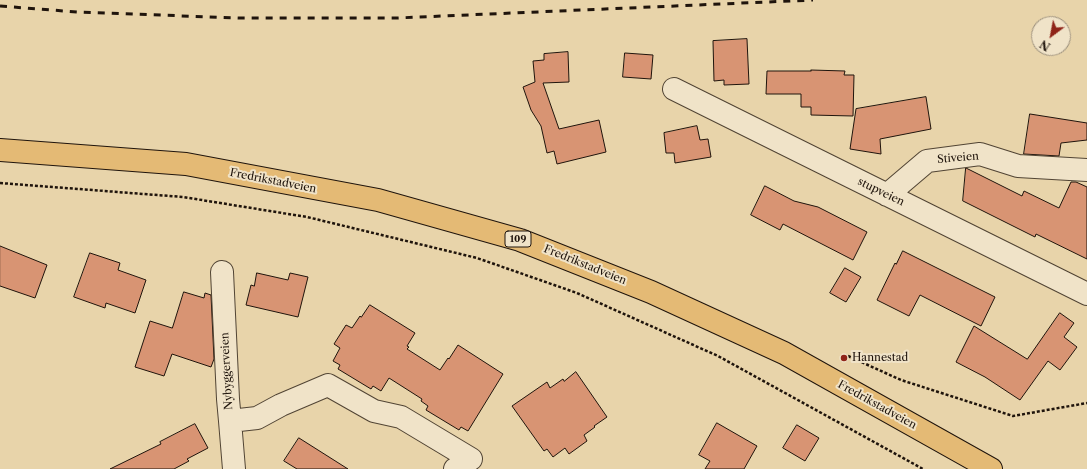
<!DOCTYPE html>
<style>
body{margin:0}
#map{position:relative;width:1087px;height:469px;overflow:hidden;background:#e8d4aa;font-family:"Libre Caslon Text",serif}
canvas{display:block}
.north{position:absolute;left:1031px;top:16px;width:40px;height:40px;box-sizing:border-box;background:#f0e3c8;border:1px solid #9c907d;border-radius:50%;rotate:212deg;font-size:11px;font-weight:700;line-height:16px;text-align:center;color:#1f140c}
.north::after{content:'';display:block;margin:auto;width:14px;height:18px;background:#8f2418;clip-path:polygon(50% 0,100% 100%,50% 72%,0 100%)}
</style>
<div id="map">
<canvas width="1087" height="469"></canvas>
<div class="north">N</div>
</div>
<script>
const ctx = document.querySelector('canvas').getContext('2d');
ctx.lineJoin = 'round';
function paint(path, color) {
  ctx.fillStyle = color;
  ctx.fill(path, 'evenodd');
}
function strokePath(path, color, width, dash) {
  ctx.strokeStyle = color;
  ctx.lineWidth = width;
  ctx.lineCap = dash ? 'butt' : 'round';
  ctx.setLineDash(dash || []);
  ctx.stroke(path);
}
function write(font, color, halo, rows, align = 'center') {
  ctx.font = font + ' "Libre Caslon Text",serif';
  ctx.lineWidth = 4;
  ctx.setLineDash([]);
  ctx.textBaseline = 'middle';
  ctx.strokeStyle = halo;
  ctx.fillStyle = color;
  for (const [text, x, y, turn = 0] of rows) {
    ctx.save();
    ctx.translate(x, y);
    ctx.rotate((+turn || 0) * Math.PI / 180);
    ctx.textAlign = isNaN(turn) ? turn : align;
    if (halo) ctx.strokeText(text, 0, 0);
    ctx.fillText(text, 0, 0);
    ctx.restore();
  }
}
const building = new Path2D(`
 M747 39 749 84 724 85V80L714 81 713 41Z
 M568 52 569 82 543 83 559 129 599 120 606 152 557 164 554 151 547 153 541 126 531 110 523 87 535 82 533 61 544 60V54Z
 M625 53 653 55 651 79 623 77Z
 M811 70 845 71 844 75H854L853 116 811 115V107H801V94H766L767 71H811Z
 M926 97 931 129 880 139 881 154 850 149 856 109Z
 M1030 114 1087 123V140L1061 143 1059 156 1024 154Z
 M697 126 700 140 708 139 711 157 675 163 674 153H666L664 133Z
 M966 168 1022 196 1024 191 1059 208 1071 182H1076L1087 187V259L1036 234 1035 237 963 201Z
 M765 186 794 201 818 207 867 232 853 260 783 224 780 230 751 215Z
 M0 246 47 265 35 298 0 286Z
 M903 251 995 297 981 326 920 295 909 316 877 300 895 263 896 264Z
 M90 253 120 263 118 270 146 280 135 313 106 303 105 308 74 297Z
 M845 268 861 277 846 302 830 293Z
 M257 273 288 280 290 273 308 277 298 317 246 305 251 285 254 286Z
 M184 292 204 298 205 293 211 295 214 359 211 367 172 354 164 376 135 367 150 321 172 328Z
 M370 305 415 333 407 346 409 347 407 349 440 370 448 358 449 359 458 345 503 374 468 431 461 427 459 430 426 410 428 406 421 401 422 399 389 378 381 391 373 386 371 389 338 369 340 365 333 361 340 348 334 344 346 325 352 328 360 316 361 317Z
 M1060 313 1074 323 1064 337 1077 347 1060 370 1048 361 1020 400 985 377 956 362 974 326 1027 359Z
 M576 372 607 417 594 426 595 427 584 435 587 441 569 454 565 448 553 457 547 449 544 451 512 406 547 382 550 388 563 379 564 381Z
 M717 423 757 446 744 469H705L710 461 699 455Z
 M195 424 208 448 187 459 189 461 174 469H110L161 444 160 442Z
 M797 425 819 438 805 461 783 448Z
 M299 438 348 469H297L284 461Z`);
paint(building, '#d89473');
strokePath(building, '#1f140c', 1);
const minor = new Path2D(`
 M674 89 1087 294
 M887 195 927 161 980 154 1018 166 1087 170
 M222 272 228 399 230 421 234 469
 M230 421 257 418 281 405 328 385 374 411 401 417 471 459 455 469`);
const major = new Path2D(`
 M0 150 186 164 378 200 520 240 651 292 784 353 991 469`);
strokePath(minor, '#514434', 24);
strokePath(major, '#1f140c', 24);
strokePath(new Path2D(`
 M0 183 183 197 307 217 477 258 577 293 718 356 923 469
 M848 356 901 380 1013 416 1087 403`), '#1f140c', 2.5, [3, 2]);
strokePath(minor, '#f0e3c8', 22);
strokePath(major, '#e4ba75', 22);
strokePath(new Path2D(`
 M0 6 77 12 239 18H397L813 0`), '#1f140c', 3, [7, 7]);
for (const [x, y, r, color] of [
 [844,358,4,"#8f2418"]
]) {
  const dot = new Path2D();
  dot.arc(x, y, r, 0, 2 * Math.PI);
  ctx.fillStyle = color;
  ctx.fill(dot);
  strokePath(dot, '#f0e3c8', 1.5);
}
for (const [x, y, w] of [
 [518,239,26]
]) {
  const box = new Path2D();
  box.roundRect(x - w / 2, y - 8, w, 16, 3);
  ctx.fillStyle = '#f0e3c8';
  ctx.fill(box);
  strokePath(box, '#1f140c', 1);
}
write('bold 10px', '#1f140c', null, [
 ["109",518,239]
]);
write('11px', '#1f140c', '#f0e3c8', [
 ["Stiveien",958,158,-5],
 ["Fredrikstadveien",273,181,11],
 ["stupveien",881,192,26],
 ["Fredrikstadveien",585,265,22],
 ["Nybyggerveien",227,371,-93],
 ["Fredrikstadveien",877,405,29]
]);
write('11px', '#1f140c', '#f0e3c8', [
 ["Hannestad",852,358]
], 'left');
</script>
